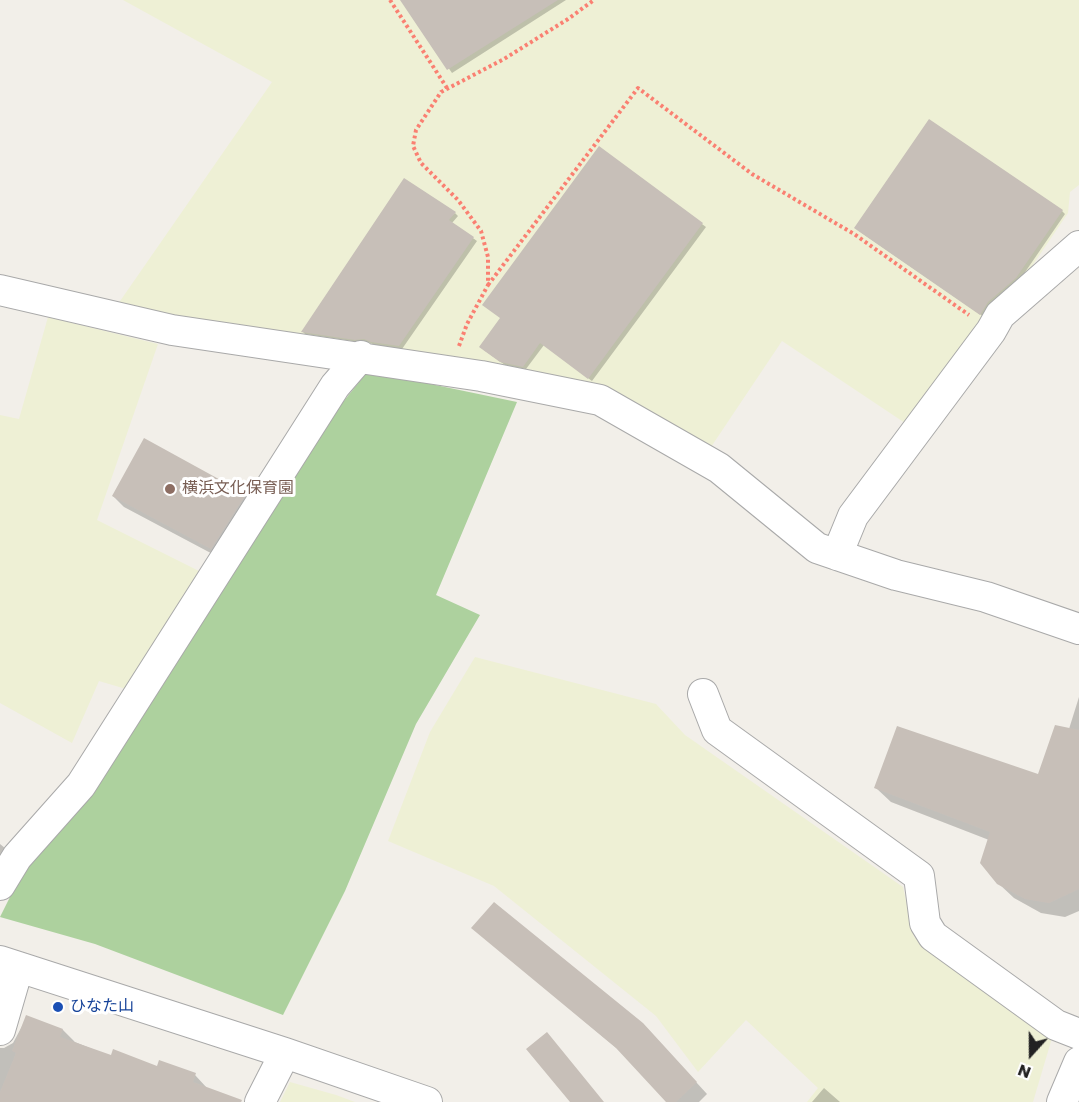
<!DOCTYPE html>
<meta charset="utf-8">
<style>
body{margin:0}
#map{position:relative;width:1079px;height:1102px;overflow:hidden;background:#f2efe9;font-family:Poppins,sans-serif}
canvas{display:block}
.north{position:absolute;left:1001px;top:1024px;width:60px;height:60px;-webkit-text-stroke:4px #fff;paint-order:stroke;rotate:201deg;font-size:16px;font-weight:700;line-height:24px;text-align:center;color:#222}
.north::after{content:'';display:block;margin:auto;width:21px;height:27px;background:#222;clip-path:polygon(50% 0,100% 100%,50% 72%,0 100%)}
</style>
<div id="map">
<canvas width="1079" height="1102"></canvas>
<div class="north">N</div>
</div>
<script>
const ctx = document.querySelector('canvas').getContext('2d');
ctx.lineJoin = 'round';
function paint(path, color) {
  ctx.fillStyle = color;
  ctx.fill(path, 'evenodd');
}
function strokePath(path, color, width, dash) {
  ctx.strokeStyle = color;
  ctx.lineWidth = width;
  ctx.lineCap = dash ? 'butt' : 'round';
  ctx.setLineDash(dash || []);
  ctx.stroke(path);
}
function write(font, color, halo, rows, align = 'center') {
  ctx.font = font + ' Poppins,"Noto Sans JP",sans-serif';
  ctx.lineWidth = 6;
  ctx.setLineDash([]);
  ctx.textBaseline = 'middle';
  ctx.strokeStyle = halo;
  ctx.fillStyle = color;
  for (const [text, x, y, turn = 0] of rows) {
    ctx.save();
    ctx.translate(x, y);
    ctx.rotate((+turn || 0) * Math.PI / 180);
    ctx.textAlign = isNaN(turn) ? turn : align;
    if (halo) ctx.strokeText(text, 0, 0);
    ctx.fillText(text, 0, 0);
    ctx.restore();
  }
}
paint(new Path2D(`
 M123 0H1079V185L1070 192 1068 213 992 325 911 427 782 341 709 450 611 396 224 329 118 304 272 82Z
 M48 317 158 344 97 520 203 573 126 689 99 681 72 743 0 703V415L19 419Z
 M475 657 656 704 685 735 903 887 914 937 1052 1038 1033 1102H807L818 1088 746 1020 698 1072 656 1016 494 886 388 841 430 732Z
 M290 1082 336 1095 355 1102H280Z`), '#eef0d5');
paint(new Path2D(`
 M368 371 517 402 436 595 480 615 416 724 345 891 283 1015 95 944 0 917 27 863 301 454Z`), '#add19e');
paint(new Path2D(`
 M402 0H566L452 73Z
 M599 148 706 227 592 381 544 345 526 369 505 365 484 350Z
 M1062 211 1065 214 1019 281 984 317 859 231Z
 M455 213 458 216 452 223 477 241 402 349 375 345 368 342H359L305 334 303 332Z
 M245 495 256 506 222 559 124 507 113 496Z
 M1079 697V911L1065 917 1041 913 1014 898 998 883 989 840 891 802 876 788 1039 776 1069 729Z
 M0 844 11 853 0 871Z
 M473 928 654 1036 707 1094 699 1102H668L626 1056Z
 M27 1017 63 1030 75 1042 112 1057 195 1075 207 1088 242 1102H0V1048H4L13 1043Z
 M824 1088 840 1102H812Z`), '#0003');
paint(new Path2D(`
 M400 0H558L447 70Z
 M929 119 1063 210 1016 278 988 302 980 315 854 228Z
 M599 146 703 223 588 379 540 343 523 367 500 362 479 347 500 318 482 305Z
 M404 178 456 212 449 220 474 237 399 346 371 342 364 339 355 340 301 332Z
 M144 438 246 494 211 549 112 496Z
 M1055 725 1079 730V889L1049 903 1025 899 997 884 980 863 990 832 874 788 897 726 1038 774Z
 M494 902 643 1023 697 1082 676 1102H666L616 1048 471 928Z
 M26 1015 63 1029 60 1037 111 1055 113 1049 157 1066 159 1060 196 1073 193 1082 242 1100 241 1102H0V1092L16 1053 12 1051Z
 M547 1032 604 1102H570L526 1049Z`), '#c7bfb8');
const minor = new Path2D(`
 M0 290 172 330 481 376 600 400 719 468 817 548 896 575 986 597 1079 629
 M837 555 853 516 991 331 1000 315 1079 246
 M703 694 717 730 919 876 925 923 933 936 1056 1025 1079 1034
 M0 885 17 857 81 785 335 386 361 356
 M0 961 285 1053 427 1102
 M0 1030 18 968
 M260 1102 285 1053
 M1062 1102 1079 1062`);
strokePath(minor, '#a9a9a9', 32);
strokePath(new Path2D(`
 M390 0 447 88
 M488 285 638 88 752 174 854 234 969 315
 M459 346 467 324 488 285V257L481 231 458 200 421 163 413 146 416 130 441 92 504 59 568 19 594 0`), '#fa8072', 4, [3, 3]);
strokePath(minor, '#fff', 30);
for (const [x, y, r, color] of [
 [170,489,6,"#8d6e63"],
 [58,1007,6,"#1a4fb4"]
]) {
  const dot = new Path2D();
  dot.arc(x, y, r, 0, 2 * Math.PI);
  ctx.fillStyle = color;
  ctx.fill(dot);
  strokePath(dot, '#fff', 2);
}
write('16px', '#785e54', '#fff', [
 ["横浜文化保育園",182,489]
], 'left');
write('16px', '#164399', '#fff', [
 ["ひなた山",70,1007]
], 'left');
</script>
